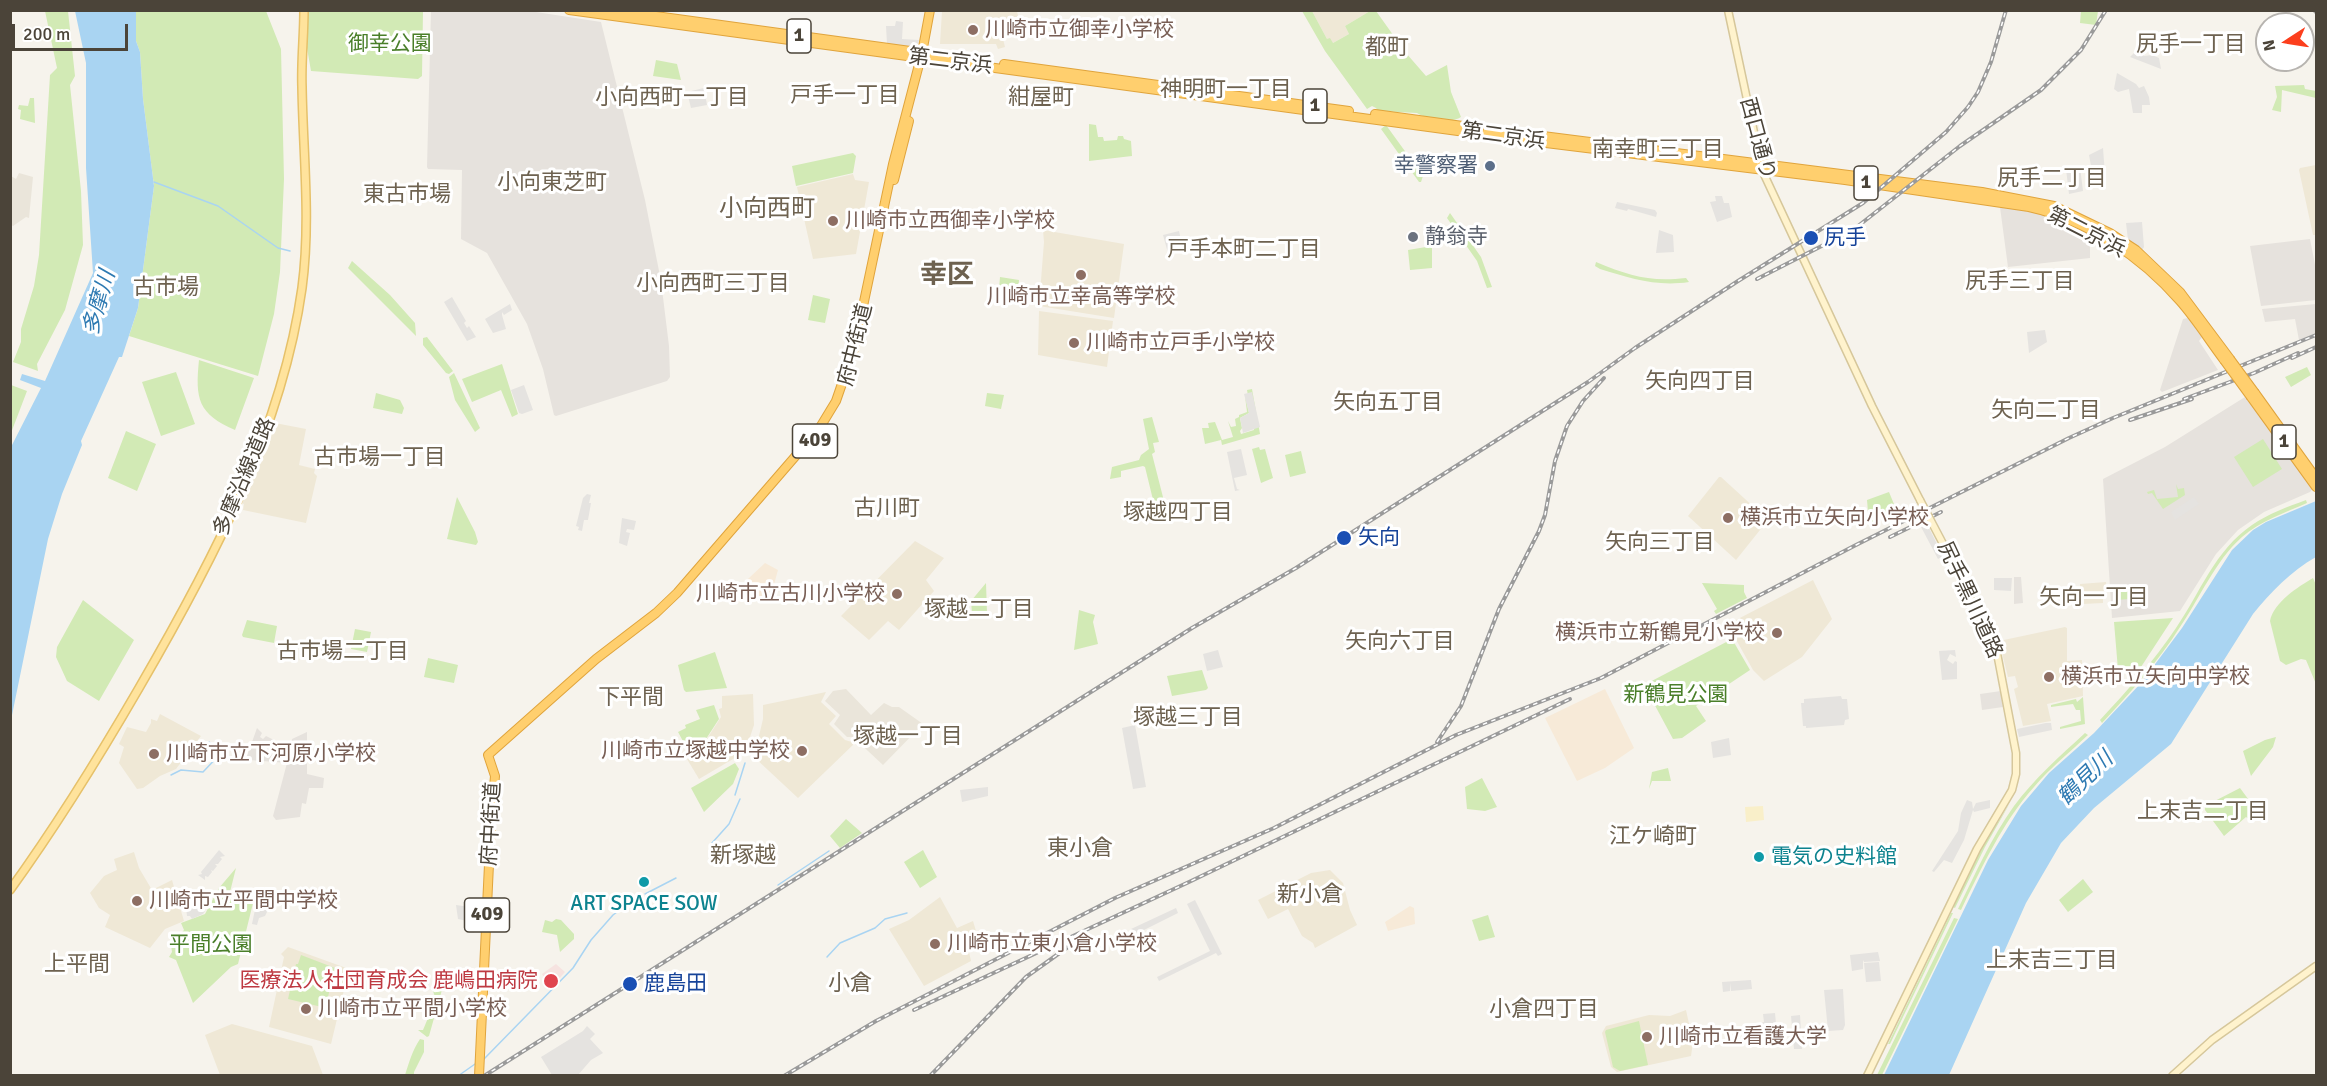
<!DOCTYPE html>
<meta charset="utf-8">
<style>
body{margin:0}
#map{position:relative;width:2327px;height:1086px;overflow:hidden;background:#f6f3ec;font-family:Signika,sans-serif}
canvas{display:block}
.frame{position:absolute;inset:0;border:12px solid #4b4439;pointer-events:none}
.north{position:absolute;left:2255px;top:12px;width:60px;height:60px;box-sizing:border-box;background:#fff;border:2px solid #b7b4b0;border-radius:50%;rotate:258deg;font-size:16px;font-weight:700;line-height:24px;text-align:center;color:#4b4439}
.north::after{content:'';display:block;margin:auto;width:21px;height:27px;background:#fc3f1d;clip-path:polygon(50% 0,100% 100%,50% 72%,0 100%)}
.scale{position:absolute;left:12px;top:24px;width:116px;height:27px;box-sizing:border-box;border:3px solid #4b4439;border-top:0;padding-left:8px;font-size:18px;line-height:21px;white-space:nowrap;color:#4b4439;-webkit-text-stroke:4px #fff;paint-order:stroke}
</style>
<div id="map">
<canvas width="2327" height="1086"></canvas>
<div class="frame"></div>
<div class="north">N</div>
<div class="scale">200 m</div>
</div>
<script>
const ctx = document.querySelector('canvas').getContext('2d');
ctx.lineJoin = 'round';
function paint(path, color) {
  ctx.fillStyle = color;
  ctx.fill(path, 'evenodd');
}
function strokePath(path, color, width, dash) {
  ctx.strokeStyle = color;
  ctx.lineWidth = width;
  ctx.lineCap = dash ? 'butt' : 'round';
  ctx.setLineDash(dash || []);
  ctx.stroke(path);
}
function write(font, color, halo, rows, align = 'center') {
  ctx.font = font + ' Signika,"Noto Sans JP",sans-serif';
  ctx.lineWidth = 6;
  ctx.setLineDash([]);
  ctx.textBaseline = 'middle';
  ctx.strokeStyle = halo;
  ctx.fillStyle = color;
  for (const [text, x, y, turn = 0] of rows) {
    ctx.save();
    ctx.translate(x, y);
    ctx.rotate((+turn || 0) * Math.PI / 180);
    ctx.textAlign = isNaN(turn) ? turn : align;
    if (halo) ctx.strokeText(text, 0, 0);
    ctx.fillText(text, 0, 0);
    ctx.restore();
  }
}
paint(new Path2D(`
 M19 173 33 177 29 218 26 217 13 226 10 224 11 176 16 179Z
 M846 689 871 715 884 703 892 707H899L923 724 883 765 853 737H847L834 724 840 715 825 701 833 691Z`), '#eae5da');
paint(new Path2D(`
 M765 563 778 570 770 599 730 603 733 593Z
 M1605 689 1634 748 1605 768 1577 781 1545 718Z
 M1410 906 1414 908 1415 924 1388 931 1385 922Z`), '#f7ead8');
paint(new Path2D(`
 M523 10 601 22 645 200 661 281 669 346 670 377 667 381 556 416 554 415 543 369 527 324 487 253 461 239 462 170 428 169 427 167 431 11Z
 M2009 206 2050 217 2090 233V258L2008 267 2000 207Z
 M2310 239 2316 270V300L2261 306 2250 246Z
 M2316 304V333L2299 340 2295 319 2265 322 2262 309Z
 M2188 318 2202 337 2199 341 2218 370 2162 392 2160 390 2183 319Z
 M2245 397 2313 488 2310 492 2264 512 2238 530 2216 554 2180 611 2112 618 2103 479 2165 447Z
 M2014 577H2021L2023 603 2014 604Z
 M2001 691 2003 707 1982 710 1980 694Z
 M257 728 262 733 260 737 263 739 266 736 290 748 292 739 307 732V774L324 778 323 788H309L306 804 302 803 300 817 276 820 273 816 287 763 250 760 247 756Z`), '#e6e2dd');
paint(new Path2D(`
 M942 11H1017L1020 25 1001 31 1005 47 998 49 996 44H940Z
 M1312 11H1370L1345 26 1349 34 1333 43 1327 39Z
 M2316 165V235H2313L2299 170 2300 168Z
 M853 174 855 180 869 182 856 254 813 259 797 187Z
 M1043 230 1124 244 1114 318 1039 306 1044 242Z
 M1039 311 1113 321 1107 367 1038 355Z
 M275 423 306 429 299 465 315 469 314 473 317 476 306 523 243 510 244 504 240 503Z
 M1719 477H1721L1768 520 1736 560 1688 516Z
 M915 541 944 558 926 580 934 591 899 630 888 621 869 640 841 616Z
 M1813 580 1832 619 1802 657 1764 681 1753 670 1734 636V629L1739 624 1736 620Z
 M2106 582 2107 598 2103 599V603L2082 604 2080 584Z
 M2065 627 2067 628V661L2082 660 2083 696 2047 704 2051 721 2023 726 2014 689 2018 687 2015 676 2008 677 1999 641Z
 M826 692 821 702 836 716 829 724 845 740 855 743 798 798 754 757 763 719V705Z
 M753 694 754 725 745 752 699 779 687 759 703 745 721 717 719 709 722 708V696Z
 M160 714 201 736 176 769 160 776 143 788 137 789 119 763 124 747 119 744 127 727 146 732 151 723V719L157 721Z
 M134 852 139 868 152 890 172 880 184 921 165 929 150 948 105 927 110 915 99 908 90 893 104 876 117 870 114 859Z
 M1330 870 1343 883 1350 910 1357 925 1315 948 1313 943 1302 936 1288 909 1268 919 1258 900 1311 873Z
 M940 897 957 928 973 921 979 941 968 947 971 961 924 986 889 929 909 920Z
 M288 947 349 969 331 1044 269 1027 284 957 281 954Z
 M1686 1010 1693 1042 1691 1056 1617 1072 1611 1067 1602 1033 1606 1026 1649 1015 1670 1016Z
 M232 1024 312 1046 323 1075H220L205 1035Z`), '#efe8d6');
paint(new Path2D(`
 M556 964 565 972 551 988 542 974Z`), '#f6e3e0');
paint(new Path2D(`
 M45 11H68L75 76 70 85 81 191 83 245 65 310 37 364 38 371 13 362 21 342V329L34 286 39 255 50 75 57 68Z
 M136 11H266L281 49 284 179 280 272 274 314 258 376 129 336 138 308 154 186 143 99 140 52 136 41Z
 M307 11H423L422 76 418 79 311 71 307 48Z
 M1302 11H1312L1327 39 1330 38 1333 43 1349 34 1345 26 1370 11H1376L1406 53 1426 76 1447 65 1451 92 1461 117C1452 124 1426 119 1417 113L1378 111 1376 108 1372 106 1367 109 1325 51Z
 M2081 11H2098L2096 25 2080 23Z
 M656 60 677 64 681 80 653 76Z
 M2304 85 2305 89 2316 91V98L2282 90 2281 112 2272 110 2277 97 2275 86Z
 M30 98H34L35 123 20 119 21 110 18 109 19 105 28 106Z
 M1089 124 1096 125 1098 137H1103L1104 141 1117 140 1118 136H1123L1124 139 1131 141 1132 156 1089 161Z
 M1386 125 1423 176 1421 182H1419L1381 129Z
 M853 153 856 156 853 173 796 186 792 166Z
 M1450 213 1481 257 1492 287 1487 288 1477 261 1447 218Z
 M1432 246V268L1410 270 1408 250Z
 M352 261 390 295 415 323 416 336 348 268Z
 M1596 262C1630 276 1649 282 1686 278L1689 282C1656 287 1630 278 1600 269L1595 266Z
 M1000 277 1019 280 1017 303 998 300Z
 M813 295 830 299 825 323 808 320Z
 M427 337 453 371 449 374 446 373 423 345V338Z
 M199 360 254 378 235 430C198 414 195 399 199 360Z
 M502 364 518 414 512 417 501 390 472 402 462 379Z
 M2307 367 2311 375 2291 387 2285 377Z
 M176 372 195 424 161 436 142 382Z
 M454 373 480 428 475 432 455 400 449 377Z
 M11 385 27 391 11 433 10 385Z
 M1252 389 1260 434 1222 445 1221 440 1205 444 1202 428H1209L1208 423 1215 422 1222 440 1233 437 1228 421 1231 427 1236 426 1235 419 1239 417V415L1247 412 1245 396 1249 413 1240 418 1242 428 1240 431 1241 434 1254 430 1247 390Z
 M376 393 400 400 404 408 402 414 373 408Z
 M987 393 1004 395 1001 409 985 406Z
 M1152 417 1159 442 1153 443 1155 452 1152 454 1165 505 1155 508 1145 467 1143 466 1121 471V477L1110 479 1112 467 1139 460 1141 455 1149 449 1143 419Z
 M126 431 156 444 137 491 108 478Z
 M2263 439 2282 469 2253 487 2234 457Z
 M1259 447 1260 450 1265 449 1273 478 1261 483 1252 449Z
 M1301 451 1306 473 1290 477 1285 455Z
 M2176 484 2178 489 2184 488 2185 495 2163 509 2152 493 2148 494 2147 492 2154 490 2157 499 2178 497Z
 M1889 492 1896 509 1869 524 1867 500Z
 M457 497 475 532 478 542 476 545 447 539Z
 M2306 500 2307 503C2284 513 2261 521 2242 537 2215 561 2200 598 2180 627 2158 662 2130 693 2102 723L2100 720C2127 691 2153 662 2176 628 2200 593 2215 550 2252 525 2268 514 2287 507 2306 500Z
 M2313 578 2316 585V684L2306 660 2301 659 2286 665 2280 661 2270 621C2274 602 2298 587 2313 578Z
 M986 583 987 613H972L971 601Z
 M1702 583 1744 585V592L1747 598 1716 614 1714 611 1717 609Z
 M2144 586 2142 598 2116 600 2115 589Z
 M83 600 134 640 99 701 67 681 56 657 57 647Z
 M1079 610 1095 615 1093 622 1098 644 1074 650Z
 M2173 618 2141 667 2118 670 2114 622Z
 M247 620 277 626 274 643 243 637 242 635Z
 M355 629 371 632 367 652 351 649Z
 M1732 639 1750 670 1696 706 1706 721 1682 738 1673 739 1644 685Z
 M715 652 727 688 686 692 684 690 678 665Z
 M428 658 458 665 454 683 424 677Z
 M1202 670 1208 688 1206 690 1172 696 1167 676Z
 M2083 697 2085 724 2060 729V727L2081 721 2080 710H2076L2073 704 2051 707V705L2076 699 2077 702Z
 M714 705 719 719 706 739 690 754 678 732 686 728 685 725 700 719 696 710Z
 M2085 733 2088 735C2070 752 2050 768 2034 787 2002 823 1982 867 1961 910L1958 909C1975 874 1991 838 2014 806 2034 779 2060 756 2085 733Z
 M2276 737 2273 747 2251 776 2243 751 2265 740Z
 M735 763 739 769 733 784 704 812 691 788Z
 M1668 768 1671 781H1652L1649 789 1652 772Z
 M1482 778 1497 807 1485 811 1467 809 1465 787Z
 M2240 788 2260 815 2252 822 2246 817 2224 836 2205 810V806Z
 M2010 803 1985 847 1955 908 1953 907 1983 846Z
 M846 819 862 833 840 848 830 836Z
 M923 850 937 877 920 888 904 862Z
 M236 868 230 892 254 899 238 964 231 967 193 1003 176 960 169 957 172 952 171 945 184 930 181 923 205 914 219 888Z
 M2083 879 2093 892 2068 912 2059 900Z
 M1951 913H1953L1890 1044H1888Z
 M1488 915 1495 937 1479 941 1472 920Z
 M1954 918 1958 919 1882 1075H1877Z
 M556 919 561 920 574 934V939L560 952 557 935 542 932 545 920 552 922Z
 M301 955 335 968 326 1005 322 1007 288 999 296 964H298Z
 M440 969 447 972 429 1036 427 1037 418 1030H423L428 1018 426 1015 432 1006 431 998 435 997 433 991 435 990 439 992 440 990 438 987 442 980 437 982Z
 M1639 1021 1648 1065 1620 1071 1613 1067 1605 1032 1606 1030Z
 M420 1039 424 1040V1052L414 1072V1075H405C409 1063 412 1051 420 1039Z`), '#d2eab5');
paint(new Path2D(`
 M1763 806 1764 820 1746 822 1745 807Z`), '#f9efc9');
paint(new Path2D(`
 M896 21 903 22 902 39 919 40 918 45 915 48 887 44 886 26H895Z
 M2138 49 2144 56 2152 55 2159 58 2161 69 2130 57Z
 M2117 73 2136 84 2139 88 2144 86 2149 97 2150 105H2142V113H2133L2129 89 2118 92 2114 89Z
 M704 88 707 105 691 108 687 92Z
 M2103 148 2105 175 2093 177 2089 155Z
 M2080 167 2083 191 2069 194 2066 169Z
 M1715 196H1722L1724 203H1729L1732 217 1717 222 1710 202 1716 201Z
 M1617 202 1655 210 1657 213 1656 217 1628 209 1627 211 1615 208Z
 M2142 222 2144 247 2142 250 2128 240 2126 223Z
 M1659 230 1673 235 1674 252 1656 253Z
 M1179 231 1183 249 1168 253 1163 235Z
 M452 297 466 321 464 323 467 328 469 326 476 337 467 341 444 302Z
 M510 304 512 310 504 315 502 312V315L506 329 493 333 485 319Z
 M2045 330 2047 342 2029 353 2027 332Z
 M524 385 533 410 522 414 519 413 511 390Z
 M1252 392 1260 427 1243 433 1240 418 1249 413 1244 394Z
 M1241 449 1247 475 1234 478 1237 489 1240 490 1235 491 1227 452Z
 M587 494 591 495 589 503H591L588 520H584L582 531 578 530 579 527 576 526 583 498Z
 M2194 497 2199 504 2175 520 2171 512Z
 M622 518 636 521 634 530 627 529 626 532 630 533 627 546 619 543Z
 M1926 522 1943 556 1938 559 1920 525Z
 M1994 578H2012L2011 591 1994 590Z
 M1218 650 1223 667 1207 671 1203 654Z
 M1955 650 1956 657 1950 654 1947 660 1953 664 1955 661 1957 662V679L1942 680 1939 651Z
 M1841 696 1842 699H1847L1849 719 1845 720 1844 725 1806 728V726H1803L1801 703H1804V699Z
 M2046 723H2051L2052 730 2019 737 2017 729Z
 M1135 725 1146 787 1133 789 1122 728Z
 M1729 738 1731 755 1713 758 1711 742Z
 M988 787V796L962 802 960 790Z
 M1967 800 1972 802 1973 809 1976 803 1990 800V808L1974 812 1973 810 1964 840 1952 863 1944 860 1934 872 1932 871 1958 831 1961 813Z
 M219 850 225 856 220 857 222 859 218 864H215L217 866 213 871 211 870 212 872 208 877 205 876V880L198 875 202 874 201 872Z
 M258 895 269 898V908L265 916 259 918 257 925 252 924Z
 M185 898 205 911 203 914 192 919 190 916H187Z
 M1195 900 1222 954 1218 956 1216 953 1159 981 1157 977 1210 951 1187 904Z
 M476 902 477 918H475L474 933 466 932 467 921 458 919 456 905 463 906Z
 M1176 908 1178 913 1134 935 1131 929Z
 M1878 952 1880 961 1864 962 1863 960V969L1852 971 1850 955Z
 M1879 962 1881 981 1866 982 1864 963Z
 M1751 980 1752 989 1731 991V983L1730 991 1723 992 1722 982Z
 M1843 989 1845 1025 1843 1030 1828 1031 1824 990Z
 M1775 1013 1777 1034 1765 1035 1761 1023 1764 1022 1763 1014Z
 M1800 1015 1802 1049H1794L1791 1016Z
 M587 1026 595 1034 590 1039 603 1053 591 1060 578 1075H552L541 1057 583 1031Z`), '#e5e3e0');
paint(new Path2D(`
 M75 11H136V41L140 52 143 99 154 186 138 308 122 357H119L81 441 82 445 62 494 48 539 11 720V447L41 388 20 380 22 374 45 381 93 273 86 168V63Z
 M2316 501V557C2291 571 2271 592 2253 614L2171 744 2094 808 2061 843 2026 903 1949 1075H1884L1988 860 2021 806 2049 773 2094 733 2141 683 2182 628 2232 550 2253 530 2266 522Z`), '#a9d4f2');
strokePath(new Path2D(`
 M154 182 218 206 278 248 290 251
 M171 775 181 770 203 772 222 752 209 742
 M735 795 745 763
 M712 843 729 824 740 799
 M778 885 829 851
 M645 894 676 878
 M827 957 840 943 875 928 885 919 907 913
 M484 1059 573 968 591 940 613 915 632 901
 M458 1076 475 1064`), '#a9d4f2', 1.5);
const secondary = new Path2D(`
 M1728 10 1762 170 1872 406 1920 500
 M1867 1076 1977 849 2012 790 2016 774V753L1997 653 1951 559
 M2172 1076 2212 1040 2316 966`);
const primary = new Path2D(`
 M10 890C57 825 99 757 139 688 211 564 282 431 302 288 311 221 303 153 302 87 301 62 304 36 304 10`);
const highway = new Path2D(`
 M569 10 1546 143 1845 180 2029 207C2087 220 2141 256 2180 301 2196 319 2209 340 2224 360
 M612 10 983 61
 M1004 64 1349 111
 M1375 114 1470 127
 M1488 129 1982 192 2054 206 2110 233 2136 250 2180 292 2230 359
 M894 180 909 121
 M2255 393 2316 478
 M2251 397 2316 487
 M479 1076 491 822 495 776 488 755 596 659 656 613 677 593 819 429 836 401 854 349 893 164 922 53 930 10`);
strokePath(secondary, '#d6c79b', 9);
strokePath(primary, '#e6c16a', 10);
strokePath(highway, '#e0a43c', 10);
strokePath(secondary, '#fff3cd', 6);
strokePath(primary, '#ffe39c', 7);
strokePath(highway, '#ffcf6e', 8);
const rail = new Path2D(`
 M2314 10 2316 12
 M1757 279 1853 230 1960 146 2041 90 2081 50 2106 10
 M2292 358 2316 347
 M2184 399 2254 373 2298 353
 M2130 420 2192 399
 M1890 537 1941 512
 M1437 742 1461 706 1499 609 1539 531 1545 515 1555 461 1567 426 1583 401 1604 378
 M914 1010 1189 882 1570 699
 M484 1076 1192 628 1296 568 1588 382 1635 348 1738 281 1863 203 1946 132 1968 107 1978 92 1991 62 2006 10
 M784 1076 876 1021 1115 898 1274 828 1456 735 1601 678 1854 546 2069 438 2113 418 2316 335
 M930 1076 1026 977 1068 947`);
strokePath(rail, '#9a9a9a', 4);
strokePath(rail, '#fff', 1.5, [4.5]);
const secondaryBridge = new Path2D(`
 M1920 500 1951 559`);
const highwayBridge = new Path2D(`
 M2230 359 2255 393
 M2224 360 2251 397`);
strokePath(secondaryBridge, '#d6c79b', 9, []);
strokePath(highwayBridge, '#e0a43c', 10, []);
strokePath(secondaryBridge, '#fff3cd', 6);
strokePath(highwayBridge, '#ffcf6e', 8);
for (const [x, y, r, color] of [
 [973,30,6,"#8d6e63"],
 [1490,166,6,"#5c6f8a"],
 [833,221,6,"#8d6e63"],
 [1413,237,6,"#6b7280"],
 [1811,238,8,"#1a4fb4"],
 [1081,275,6,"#8d6e63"],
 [1074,343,6,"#8d6e63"],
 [1728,518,6,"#8d6e63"],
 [1344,538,8,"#1a4fb4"],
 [897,594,6,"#8d6e63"],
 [1777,633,6,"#8d6e63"],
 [2049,677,6,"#8d6e63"],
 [802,751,6,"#8d6e63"],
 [154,754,6,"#8d6e63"],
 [1759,857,6,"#0f9aa8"],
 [644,882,6,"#0f9aa8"],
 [137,901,6,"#8d6e63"],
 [935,944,6,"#8d6e63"],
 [551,981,8,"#e0444e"],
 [630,984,8,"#1a4fb4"],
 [306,1009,6,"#8d6e63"],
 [1647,1037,6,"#8d6e63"]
]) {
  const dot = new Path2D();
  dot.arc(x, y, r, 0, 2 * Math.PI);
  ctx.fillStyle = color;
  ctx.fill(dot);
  strokePath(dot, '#fff', 2);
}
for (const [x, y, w] of [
 [799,36,24],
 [1315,106,24],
 [1866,183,24],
 [815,441,45],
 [2284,442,24],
 [487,915,45]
]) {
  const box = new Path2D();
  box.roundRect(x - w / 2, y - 17, w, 34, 4.5);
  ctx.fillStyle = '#fff';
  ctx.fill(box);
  strokePath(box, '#4b4439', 1.5);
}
write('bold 20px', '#4b4439', null, [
 ["1",799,36],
 ["1",1315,106],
 ["1",1866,183],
 ["409",815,441],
 ["1",2284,442],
 ["409",487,915]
]);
write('21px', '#785e54', '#fff', [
 ["川崎市立御幸小学校",985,30],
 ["川崎市立西御幸小学校",845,221],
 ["川崎市立幸高等学校",1081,297,"center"],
 ["川崎市立戸手小学校",1086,343],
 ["横浜市立矢向小学校",1740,518],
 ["川崎市立古川小学校",885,594,"right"],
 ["横浜市立新鶴見小学校",1765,633,"right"],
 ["横浜市立矢向中学校",2061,677],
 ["川崎市立塚越中学校",790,751,"right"],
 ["川崎市立下河原小学校",166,754],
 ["川崎市立平間中学校",149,901],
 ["川崎市立東小倉小学校",947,944],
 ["川崎市立平間小学校",318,1009],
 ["川崎市立看護大学",1659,1037]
], 'left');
write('21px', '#4a7f2a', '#fff', [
 ["御幸公園",390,44],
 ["新鶴見公園",1676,695],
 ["平間公園",211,945]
]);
write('21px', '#4b4439', '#fff', [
 ["第二京浜",950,62,7],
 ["第二京浜",1503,137,8],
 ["西口通り",1757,139,75],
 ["第二京浜",2086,233,27],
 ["府中街道",856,345,-76],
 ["多摩沿線道路",245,477,-67],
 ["尻手黒川道路",1969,600,65],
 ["府中街道",492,824,-87]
]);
write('21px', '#4e5e75', '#fff', [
 ["幸警察署",1478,166]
], 'right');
write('21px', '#5b616d', '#fff', [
 ["静翁寺",1425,237]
], 'left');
write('21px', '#164399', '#fff', [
 ["尻手",1824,238],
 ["矢向",1358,538],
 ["鹿島田",644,984]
], 'left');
write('21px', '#0d838f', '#fff', [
 ["電気の史料館",1771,857],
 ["ART SPACE SOW",644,904,"center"]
], 'left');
write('21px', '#be3a42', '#fff', [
 ["医療法人社団育成会 鹿嶋田病院",538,981]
], 'right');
write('22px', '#6e6250', '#fff', [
 ["尻手一丁目",2191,45],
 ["都町",1387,48],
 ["神明町一丁目",1226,90],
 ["戸手一丁目",845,96],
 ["小向西町一丁目",672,98],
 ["紺屋町",1041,98],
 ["南幸町三丁目",1658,150],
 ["尻手二丁目",2052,179],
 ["小向東芝町",552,183],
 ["東古市場",407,195],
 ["戸手本町二丁目",1244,250],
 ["尻手三丁目",2020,282],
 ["小向西町三丁目",713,284],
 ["古市場",166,288],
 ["矢向四丁目",1700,382],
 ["矢向五丁目",1388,403],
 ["矢向二丁目",2046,411],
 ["古市場一丁目",380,458],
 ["古川町",887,509],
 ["塚越四丁目",1178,513],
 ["矢向三丁目",1660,543],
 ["矢向一丁目",2094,598],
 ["塚越二丁目",979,610],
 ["矢向六丁目",1400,642],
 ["古市場二丁目",343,652],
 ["下平間",631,698],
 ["塚越三丁目",1188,718],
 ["塚越一丁目",908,737],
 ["上末吉二丁目",2203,812],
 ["江ケ崎町",1653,837],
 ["東小倉",1080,849],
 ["新塚越",743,856],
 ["新小倉",1310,895],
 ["上末吉三丁目",2052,961],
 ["上平間",77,965],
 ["小倉",850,984],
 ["小倉四丁目",1544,1010]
]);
write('italic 22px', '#2e7ab2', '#fff', [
 ["多摩川",100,303,-74],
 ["鶴見川",2086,779,-44]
]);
write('24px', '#6e6250', '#fff', [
 ["小向西町",767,210]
]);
write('bold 27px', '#6e6250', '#fff', [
 ["幸区",947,276]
]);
</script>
